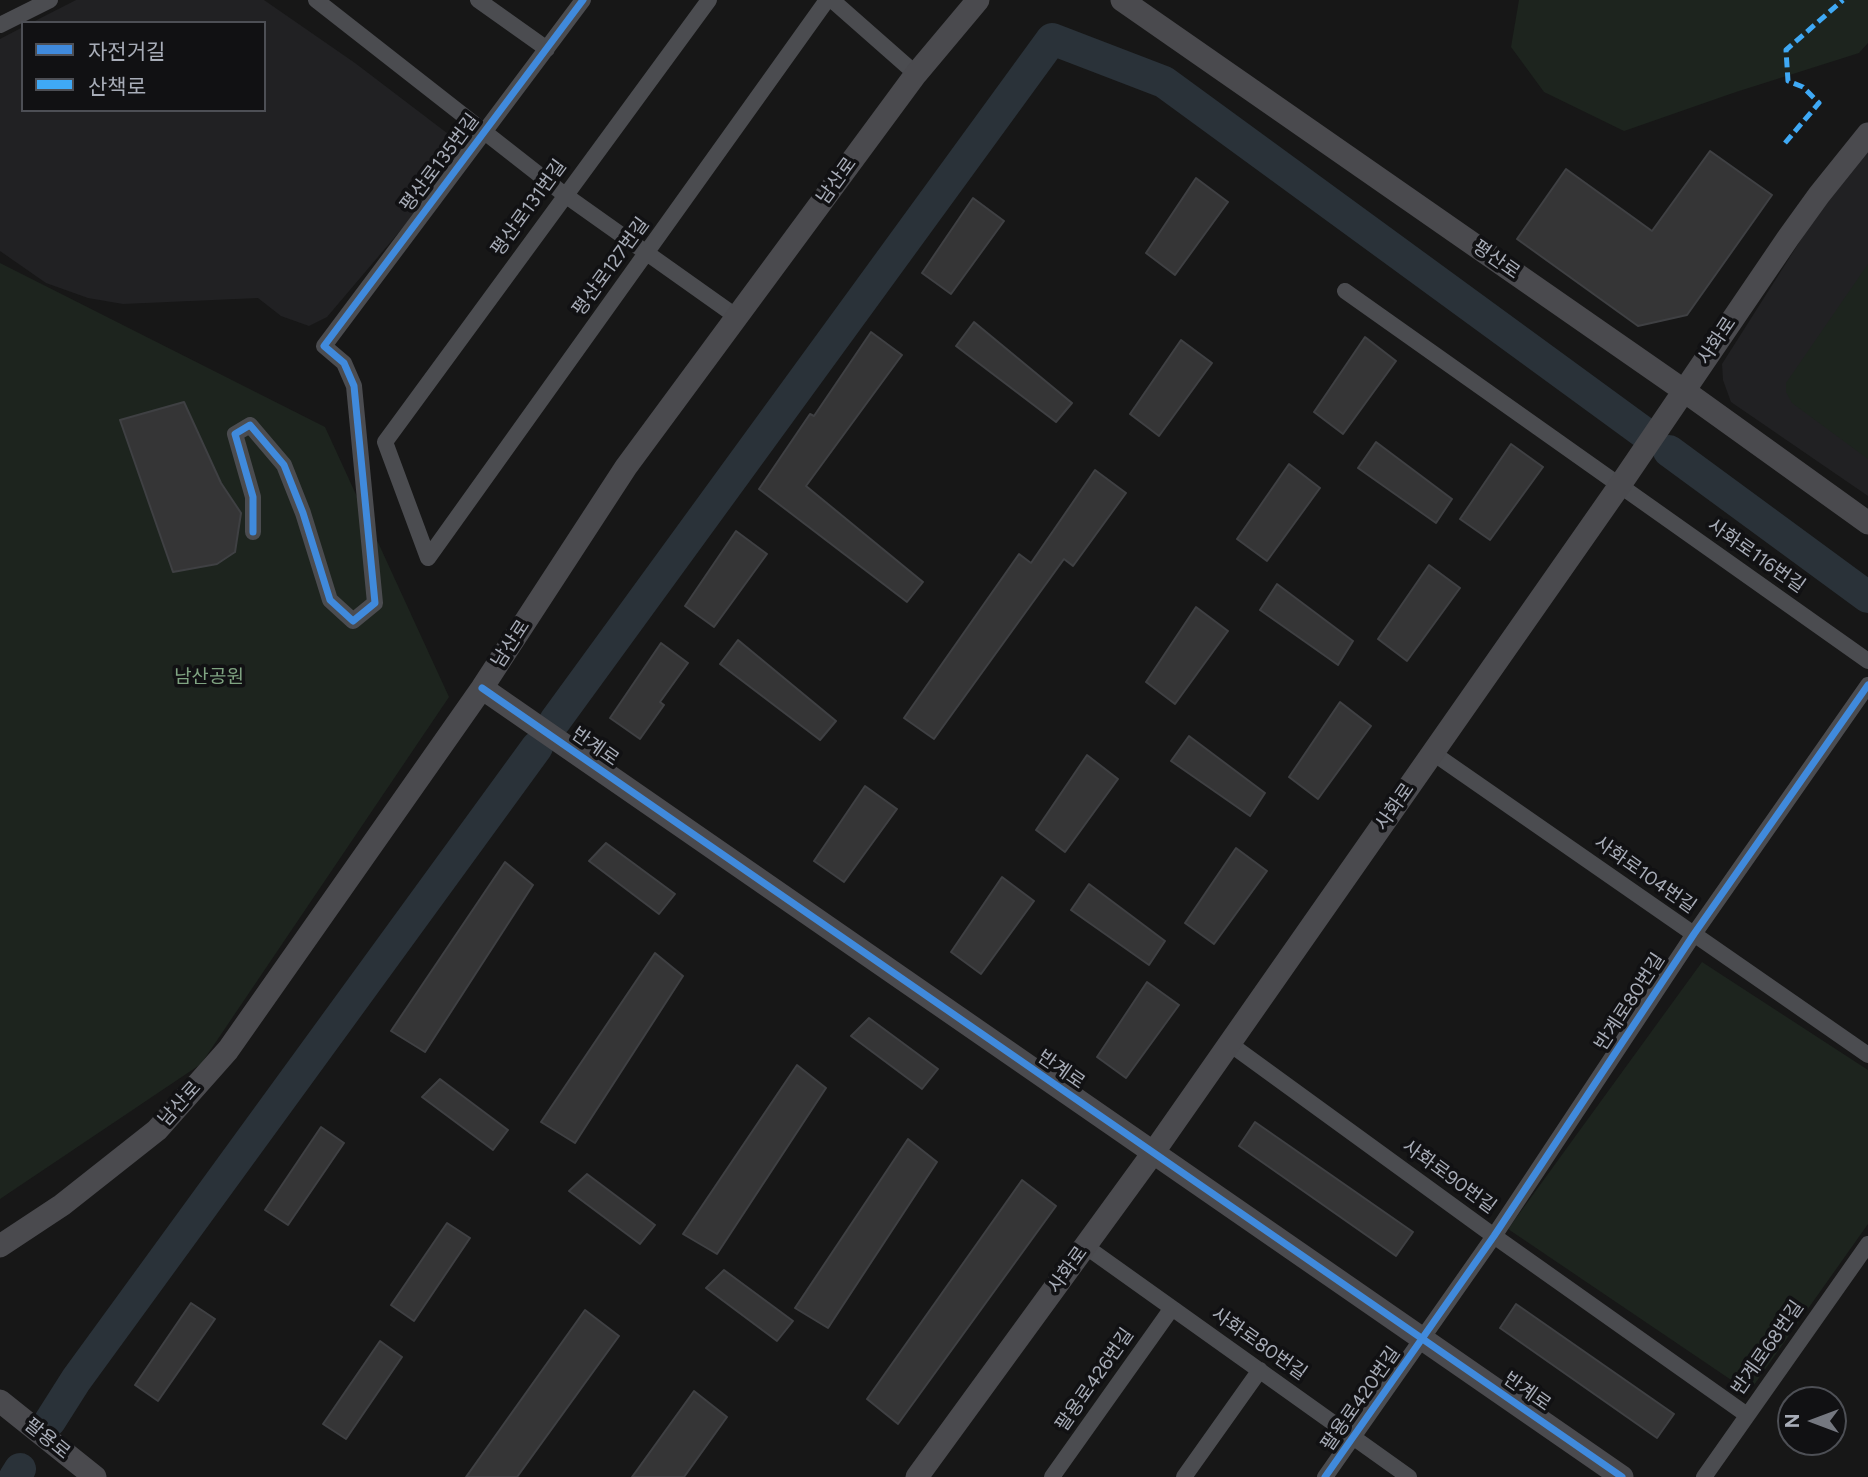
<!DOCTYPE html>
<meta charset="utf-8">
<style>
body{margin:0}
#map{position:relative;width:1868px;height:1477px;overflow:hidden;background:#171717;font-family:Figtree,"Noto Sans KR",sans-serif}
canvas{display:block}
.legend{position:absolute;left:21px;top:21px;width:245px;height:91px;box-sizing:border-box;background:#111113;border:2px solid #4d4f55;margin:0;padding:9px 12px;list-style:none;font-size:21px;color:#a8adb8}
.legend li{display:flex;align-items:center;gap:14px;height:35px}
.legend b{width:35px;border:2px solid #4d4f55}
.north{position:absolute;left:1777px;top:1386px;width:70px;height:70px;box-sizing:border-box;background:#111113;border:2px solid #4d4f55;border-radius:50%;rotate:270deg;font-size:19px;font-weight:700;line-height:28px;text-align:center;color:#a8adb8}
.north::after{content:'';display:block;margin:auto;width:24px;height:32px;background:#757880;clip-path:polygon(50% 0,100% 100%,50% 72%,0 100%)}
</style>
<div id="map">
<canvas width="1868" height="1477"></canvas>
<ul class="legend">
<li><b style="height:9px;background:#408adc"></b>자전거길</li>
<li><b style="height:9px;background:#3fa9f5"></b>산책로</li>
</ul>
<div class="north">N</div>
</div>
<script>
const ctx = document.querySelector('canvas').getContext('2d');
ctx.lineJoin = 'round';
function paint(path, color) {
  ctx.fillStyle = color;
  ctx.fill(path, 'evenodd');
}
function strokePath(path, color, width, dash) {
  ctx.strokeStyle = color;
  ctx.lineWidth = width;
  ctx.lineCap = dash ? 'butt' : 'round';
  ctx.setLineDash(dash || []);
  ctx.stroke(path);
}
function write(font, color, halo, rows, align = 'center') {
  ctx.font = font + ' Figtree,"Noto Sans KR",sans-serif';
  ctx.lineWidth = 7;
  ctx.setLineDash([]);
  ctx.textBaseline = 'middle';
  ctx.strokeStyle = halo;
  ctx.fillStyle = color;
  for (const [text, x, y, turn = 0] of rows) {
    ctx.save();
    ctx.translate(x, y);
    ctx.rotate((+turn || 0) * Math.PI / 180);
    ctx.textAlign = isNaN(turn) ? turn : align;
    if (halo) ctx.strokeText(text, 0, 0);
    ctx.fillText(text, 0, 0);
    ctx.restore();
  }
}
paint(new Path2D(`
 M76 0H264L355 63 464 146 462 158 327 317 309 326 281 316 258 298 123 304 88 298 46 283 0 251V39L23 27V110H264V23H31Z
 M1868 145V496L1731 402 1723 380 1722 364 1835 186Z`), '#212123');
paint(new Path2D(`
 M1519 0H1868V43L1859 53 1736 92 1624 131 1544 92 1511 47Z
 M0 263 325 427 449 697 201 1064 0 1199Z
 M1868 264V459L1792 403 1786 392V383Z
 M1702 962 1868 1070V1224L1749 1392 1508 1229Z`), '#1d241e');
strokePath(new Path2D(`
 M1669 451 1868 597
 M555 721 1052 39 1164 82 1643 432
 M50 1421 76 1380 537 747
 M15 1477 20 1469`), '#2a3239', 32);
const building = new Path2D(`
 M1710 151 1772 195 1687 315 1638 326 1517 239 1566 169 1652 231Z
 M1196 178 1228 202 1175 275 1146 253Z
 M973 198 1004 221 951 294 922 273Z
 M974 322 1072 403 1056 422 956 346Z
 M871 332 902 355 806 486 923 582 907 602 759 489 810 414 814 416Z
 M1365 337 1396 361 1343 434 1314 412Z
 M1181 340 1212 363 1159 436 1130 414Z
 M184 402 221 483 241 513 235 552 217 564 173 572 120 420Z
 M1376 442 1452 499 1436 523 1358 468Z
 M1511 444 1543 467 1490 540 1460 519Z
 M1289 464 1320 488 1267 561 1237 539Z
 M1095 470 1126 493 1073 566 1064 559 934 739 904 718 1019 554 1031 563Z
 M736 531 767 554 714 627 685 606Z
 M1429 565 1460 588 1407 661 1378 639Z
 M1277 584 1353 641 1338 665 1260 610Z
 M1196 607 1228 631 1175 704 1146 682Z
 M738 640 836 721 820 740 720 664Z
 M661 643 688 663 660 702 664 705 640 739 610 718Z
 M1340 702 1371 726 1318 799 1289 777Z
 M1189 736 1265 793 1250 816 1171 761Z
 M1087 755 1118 779 1065 852 1036 830Z
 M865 786 897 809 844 882 814 861Z
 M606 843 675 894 659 914 589 861Z
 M1236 848 1267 871 1214 944 1185 923Z
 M505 862 533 885 425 1052 391 1031Z
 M1002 877 1034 901 981 974 951 952Z
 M1089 884 1165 941 1149 965 1071 910Z
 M655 953 683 976 575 1143 541 1122Z
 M1147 982 1179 1005 1126 1078 1097 1057Z
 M869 1018 938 1069 922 1089 851 1036Z
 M797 1065 826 1088 717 1254 683 1234Z
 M440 1079 508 1130 493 1150 422 1097Z
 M1255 1122 1413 1232 1396 1256 1239 1146Z
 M321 1127 344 1143 288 1225 265 1210Z
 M908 1139 937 1162 828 1328 795 1308Z
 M587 1174 655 1225 640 1244 569 1191Z
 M1022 1180 1056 1206 898 1424 867 1399Z
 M447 1223 470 1238 414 1321 391 1305Z
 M724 1270 793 1321 777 1341 706 1288Z
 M191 1303 215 1319 158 1401 135 1385Z
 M1516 1304 1674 1414 1657 1438 1500 1328Z
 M585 1310 619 1336 517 1477H466Z
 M380 1341 402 1357 346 1439 323 1424Z
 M694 1391 727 1417 684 1477H632Z`);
paint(building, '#353536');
strokePath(building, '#3f4043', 2);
strokePath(new Path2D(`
 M316 0 565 195 737 317
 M478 0 547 49
 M832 0 916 74
 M0 25 50 0
 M1345 291 1868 661
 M253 532V497L235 434 250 425 284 465 303 513 330 600 353 621 375 603 354 386 344 363 324 346 583 0
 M428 558 827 0
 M428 558 385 442 709 0
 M1433 753 1868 1055
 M1230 1044 1494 1236 1747 1415
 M1085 1246 1409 1477
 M1052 1477 1172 1308
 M1184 1477 1260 1370
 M1325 1477 1494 1236 1694 934 1868 685
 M1704 1477 1868 1244`), '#4b4c50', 16);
strokePath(new Path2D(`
 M1122 0 1683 390 1868 523
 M482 688 1622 1477
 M0 1246 62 1205 157 1130 228 1050 482 688 626 467 916 74 978 0
 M0 1401 95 1477
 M917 1477 1153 1153 1620 485 1788 238 1819 195 1868 134`), '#4a4a4e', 23);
strokePath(new Path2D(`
 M1785 143 1819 103 1803 87 1788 81 1786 50 1843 0`), '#3fa9f5', 5, [10, 5]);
strokePath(new Path2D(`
 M253 532V497L235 434 250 425 284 465 303 513 330 600 353 621 375 603 354 386 344 363 324 346 583 0
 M482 688 1622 1477
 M1325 1477 1494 1236 1694 934 1868 685`), '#408adc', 7);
write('19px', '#a8adb8', '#111113', [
 ["평산로135번길",440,163,-53],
 ["남산로",837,181,-54],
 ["평산로131번길",529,208,-54],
 ["평산로",1496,260,35],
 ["평산로127번길",611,267,-54],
 ["사화로",1717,341,-56],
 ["사화로116번길",1756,556,35],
 ["남산로",511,644,-57],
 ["반계로",595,747,35],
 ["사화로",1395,807,-55],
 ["사화로104번길",1645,875,35],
 ["반계로80번길",1630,1002,-57],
 ["반계로",1061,1070,35],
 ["남산로",180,1104,-48],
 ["사화로90번길",1449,1177,36],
 ["사화로",1068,1270,-54],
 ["사화로80번길",1259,1344,35],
 ["반계로68번길",1768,1348,-55],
 ["팔용로426번길",1095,1380,-55],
 ["반계로",1527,1392,35],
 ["팔용로420번길",1361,1399,-55],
 ["팔용로",47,1439,39]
]);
write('19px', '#7fa381', '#111113', [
 ["남산공원",209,677]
]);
</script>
